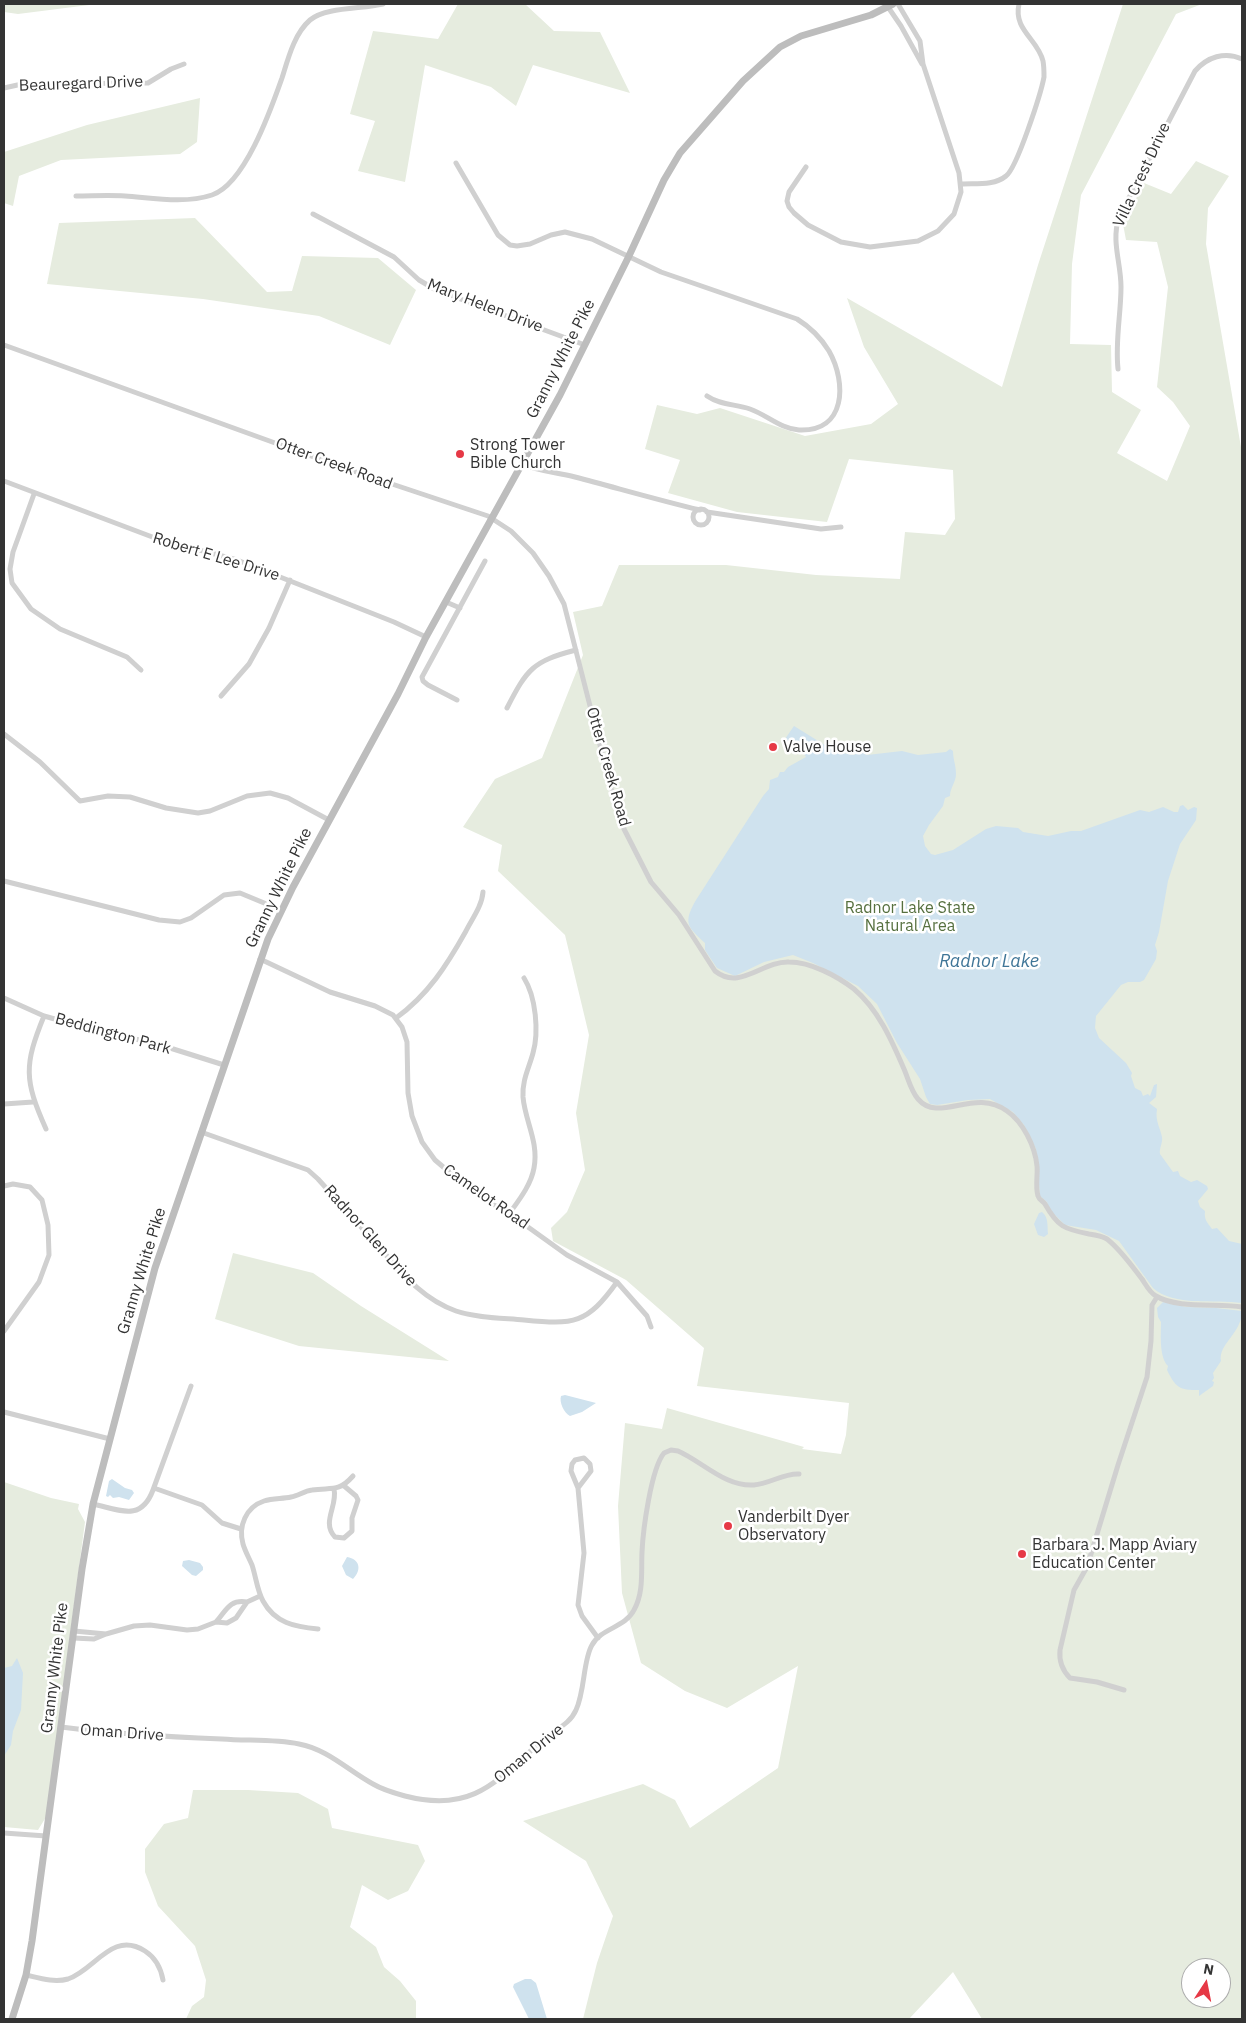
<!DOCTYPE html>
<style>
body{margin:0}
#map{position:relative;width:1246px;height:2023px;overflow:hidden;background:#fff;font-family:"IBM Plex Sans",sans-serif}
canvas{display:block}
.frame{position:absolute;inset:0;border:5px solid #333;pointer-events:none}
.north{position:absolute;left:1181px;top:1958px;width:50px;height:50px;box-sizing:border-box;background:#fff;border:1px solid #adadad;border-radius:50%;rotate:11deg;font-size:14px;font-weight:700;line-height:20px;text-align:center;color:#333}
.north::after{content:'';display:block;margin:auto;width:18px;height:22px;background:#e63946;clip-path:polygon(50% 0,100% 100%,50% 72%,0 100%)}
</style>
<div id="map">
<canvas width="1246" height="2023"></canvas>
<div class="frame"></div>
<div class="north">N</div>
</div>
<script>
const ctx = document.querySelector('canvas').getContext('2d');
ctx.lineJoin = 'round';
function paint(path, color) {
  ctx.fillStyle = color;
  ctx.fill(path, 'evenodd');
}
function strokePath(path, color, width, dash) {
  ctx.strokeStyle = color;
  ctx.lineWidth = width;
  ctx.lineCap = dash ? 'butt' : 'round';
  ctx.setLineDash(dash || []);
  ctx.stroke(path);
}
function write(font, color, halo, rows, align = 'center') {
  ctx.font = font + ' "IBM Plex Sans",sans-serif';
  ctx.lineWidth = 5;
  ctx.setLineDash([]);
  ctx.textBaseline = 'middle';
  ctx.strokeStyle = halo;
  ctx.fillStyle = color;
  for (const [text, x, y, turn = 0] of rows) {
    ctx.save();
    ctx.translate(x, y);
    ctx.rotate((+turn || 0) * Math.PI / 180);
    ctx.textAlign = isNaN(turn) ? turn : align;
    if (halo) ctx.strokeText(text, 0, 0);
    ctx.fillText(text, 0, 0);
    ctx.restore();
  }
}
paint(new Path2D(`
 M4 4H193H97L18 14 4 12Z
 M458 4H525L554 31 600 32 630 93 533 65 516 106 491 87 425 65 405 182 358 171 375 121 350 114 373 31 438 39Z
 M1123 4H1202L1176 14 1081 195 1072 264 1070 344 1111 345 1112 392 1141 410 1117 453 1167 481 1190 426 1173 402 1157 387 1168 287 1157 242 1126 240 1123 224 1144 183 1171 194 1196 161 1229 176 1208 208 1206 244 1242 453V2019H982L953 1972 909 2019H583L597 1963 613 1916 586 1861 523 1821 643 1784 675 1800 690 1828 778 1768 798 1666 727 1708 685 1691 641 1663 622 1593 618 1506 625 1423 662 1429 667 1408 804 1447 802 1449 841 1454 846 1435 849 1403 697 1386 704 1348 626 1280 553 1241 551 1228 567 1212 585 1170 576 1113 589 1035 565 935 498 871 502 845 463 827 495 779 542 758 583 655 573 612 602 606 619 565H726L816 575 900 579 905 532 945 535 955 519 953 470 849 459 827 522 737 512 668 493 680 460 645 449 657 405 697 414 720 408 805 436 871 424 898 404 864 347 847 298 1002 387 1038 265ZM1191 1968H1221V1998H1191Z
 M200 98 197 142 180 154 61 160 19 176 13 206 4 203V152L87 125Z
 M195 218 267 292 292 291 302 256 378 258 416 290 390 345 319 316 203 299 47 284 59 223Z
 M233 1253 313 1273 361 1306 449 1361 299 1346 215 1319Z
 M4 1482 51 1498 79 1504 78 1509 85 1522 46 1817 38 1830 4 1827Z
 M193 1790H248L298 1793 328 1809 332 1828 418 1845 425 1861 408 1891 388 1900 362 1885 350 1927 376 1947 384 1967 400 1981 416 2001V2019H186L192 2006 204 1997 206 1980 195 1946 158 1906 145 1872V1849L164 1824 188 1818Z`), '#e6ecdf');
paint(new Path2D(`
 M794 726 836 752 854 755 859 751 867 755 902 751 918 755 946 752 950 749 953 751C953 759 956 765 956 774 956 782 950 788 950 796L945 798 943 806 929 825 923 836 925 846 931 854 935 855 953 850 986 829 996 826 1018 828 1023 832 1048 836 1071 831H1081L1140 810 1149 812 1163 807 1174 812H1178L1180 806 1183 805 1188 810 1194 807 1197 808 1196 820 1180 844 1168 881 1159 932 1155 945 1157 951 1156 959 1144 980 1140 982H1128L1121 985 1096 1016 1095 1028 1099 1038 1126 1063 1132 1073 1131 1076 1135 1088 1141 1091 1143 1096 1148 1094 1150 1096 1154 1085 1157 1084 1156 1097 1149 1103 1157 1109C1155 1121 1160 1127 1162 1137 1163 1143 1159 1148 1160 1154L1173 1172 1178 1171 1180 1176 1191 1182 1197 1180 1207 1186 1208 1189 1198 1201 1200 1207 1205 1211C1204 1220 1207 1222 1212 1229L1217 1228 1229 1241 1242 1244V1303C1215 1299 1174 1307 1153 1288L1119 1241 1096 1230 1065 1225 1050 1210 1047 1202 1040 1196 1036 1149 1024 1125 1013 1112 990 1099 968 1100 937 1105 930 1104 926 1097 920 1079 897 1043 877 1004 858 986 813 963 793 955 764 962 735 976 717 968 705 950V943C687 926 683 923 696 900L763 796 769 789 770 780 778 777 780 772H784L788 767 806 757C802 748 789 746 785 739Z
 M1042 1212C1049 1218 1047 1225 1048 1234L1044 1237 1038 1235 1034 1224 1039 1213Z
 M1163 1302 1186 1307 1216 1308 1242 1311C1242 1333 1218 1344 1221 1361L1213 1373 1214 1378 1212 1381 1214 1382 1213 1386 1199 1396V1390C1179 1390 1176 1388 1167 1370L1168 1366C1159 1357 1161 1334 1161 1322L1158 1317 1157 1308Z
 M565 1395 596 1403 582 1412 570 1416C564 1413 559 1402 561 1396Z
 M112 1479 125 1488 132 1490 134 1493 129 1500 119 1497 113 1498 110 1495 108 1497 106 1496 109 1481Z
 M347 1557C360 1559 362 1570 353 1579L346 1575 342 1566Z
 M189 1560 200 1563 203 1567V1570L196 1576 192 1575 182 1566 183 1561Z
 M17 1658 23 1673 21 1710 13 1731 11 1745 4 1756V1668L12 1666Z
 M525 1979H531L536 1983 547 2019H529L513 1987 514 1984Z`), '#cfe2ee');
strokePath(new Path2D(`
 M888 7 901 26 922 64
 M4 88 22 84 148 83 171 69 184 64
 M456 163 498 235 510 245 517 246 530 244 551 235 565 232 592 239 661 272 797 319C810 327 821 338 829 351 847 383 846 432 799 430 781 429 767 415 750 409 735 404 720 405 707 396
 M806 167 789 192 787 201 789 207 794 213 808 225 841 242 870 247 918 241 938 231 954 214 961 192 959 173 923 64 920 41 898 4
 M961 184C975 183 994 186 1006 176 1017 168 1041 93 1044 77 1044 72 1044 66 1043 61 1038 39 1013 30 1019 4
 M76 196C92 196 108 195 125 196 153 198 185 204 212 195 245 184 271 109 282 78 288 59 294 34 310 20 325 7 362 9 383 4
 M313 214 394 257 419 280 436 290 585 345
 M4 345 347 469 488 516 511 531 533 553 549 576 564 604 613 796 624 829 651 882 679 915 715 971C740 991 762 961 789 962 811 962 837 976 854 989 878 1009 892 1041 904 1069 908 1078 911 1091 918 1099 939 1124 974 1087 1007 1111 1023 1122 1035 1146 1037 1166 1038 1175 1035 1186 1038 1196 1039 1200 1043 1201 1045 1204 1058 1227 1064 1229 1089 1234 1096 1235 1102 1236 1107 1239 1121 1250 1131 1265 1142 1279 1146 1285 1150 1293 1156 1296 1177 1309 1218 1303 1242 1307
 M1118 369C1115 341 1121 314 1121 287 1121 262 1111 242 1119 217L1195 71C1207 57 1225 51 1242 59
 M522 464C540 472 557 472 575 477 617 488 658 500 700 510
 M4 481 155 538 237 560 394 622 426 637
 M34 494 13 552 10 569 12 583 31 609 60 629 127 657 141 670
 M693 517a8 8 0 1 1 16 0a8 8 0 1 1-16 0Z
 M707 512 821 529 841 527
 M446 602 460 608
 M221 696 249 664 269 628 290 580
 M457 700 428 685 423 681 422 677 485 561
 M507 708C527 669 533 661 576 650
 M4 734 40 762 80 801 108 796 130 797 166 808 198 813 210 811 247 796 270 793 288 798 329 820
 M4 881 159 920 180 922 191 918 224 895 240 893 281 910
 M260 959 330 992 375 1006 393 1015 402 1027 407 1042 408 1093 412 1116 422 1142 435 1160 468 1188 521 1222 567 1255 617 1282 647 1316 651 1327
 M4 998 44 1016 112 1035 151 1042 224 1065
 M44 1016C24 1065 24 1080 46 1129
 M396 1018C428 995 447 965 466 931 472 919 482 906 483 892
 M4 1104 33 1102
 M201 1132 308 1170 318 1179C338 1201 358 1224 379 1247 402 1273 422 1299 456 1311 477 1318 502 1318 524 1320 574 1325 587 1324 617 1282
 M4 1186 13 1184 30 1187 42 1200 48 1225 49 1255 39 1282 4 1331
 M509 1214C519 1200 531 1185 534 1168 539 1142 525 1121 523 1097 522 1080 529 1068 533 1053 539 1032 536 997 524 978
 M4 1412 110 1439
 M154 1488 202 1505 222 1523 241 1529
 M578 1488 591 1471 590 1464 584 1458 575 1460 572 1464 571 1471 578 1488 584 1553 578 1605 582 1616 598 1638
 M334 1489C338 1506 321 1522 335 1537L344 1538 352 1531V1518L358 1500 356 1496 343 1485
 M93 1504C120 1510 141 1522 153 1490L191 1386
 M247 1602 260 1596
 M318 1629C295 1627 275 1623 263 1601 257 1590 256 1577 252 1565 249 1558 245 1551 243 1544 238 1526 246 1507 264 1501 273 1498 282 1499 291 1497 298 1496 304 1491 312 1490 331 1487 338 1493 353 1476
 M106 1634 134 1626 150 1625 187 1630 198 1629 216 1622 227 1623 236 1618 247 1602C229 1599 226 1611 216 1622
 M73 1638 94 1639 106 1634 74 1631
 M1124 1690 1097 1682 1070 1678C1062 1670 1059 1660 1060 1650L1074 1590 1087 1567 1118 1465 1147 1377 1151 1341 1152 1305 1157 1297
 M61 1727C115 1734 169 1737 222 1739 248 1741 274 1739 299 1744 327 1749 349 1771 373 1784 383 1790 394 1793 405 1796 475 1814 498 1779 545 1738 556 1729 570 1724 576 1710 585 1691 583 1660 592 1645 601 1628 625 1628 634 1610 644 1592 641 1571 642 1552 643 1530 651 1469 664 1453L671 1450 678 1451C703 1462 725 1487 754 1485 769 1484 784 1473 799 1474
 M4 1833 46 1836
 M26 1975C39 1978 54 1983 68 1979 95 1970 112 1930 145 1951 156 1958 161 1969 163 1980`), '#d0d0d0', 5);
strokePath(new Path2D(`
 M12 2019 26 1975 32 1941 82 1569 93 1504 155 1268 268 939 293 887 398 694 426 637 560 395 628 258 664 180 680 153 743 81 780 47 801 36 871 15 893 4`), '#bdbdbd', 7);
for (const [x, y, r, color] of [
 [460,454,5,"#e63946"],
 [773,747,5,"#e63946"],
 [728,1526,5,"#e63946"],
 [1022,1554,5,"#e63946"]
]) {
  const dot = new Path2D();
  dot.arc(x, y, r, 0, 2 * Math.PI);
  ctx.fillStyle = color;
  ctx.fill(dot);
  strokePath(dot, '#fff', 2);
}
write('16px', '#333', '#fff', [
 ["Beauregard Drive",81,84,-2],
 ["Villa Crest Drive",1142,175,-65],
 ["Mary Helen Drive",485,306,21],
 ["Granny White Pike",561,359,-63],
 ["Otter Creek Road",334,464,20],
 ["Robert E Lee Drive",216,557,17],
 ["Otter Creek Road",608,767,74],
 ["Granny White Pike",279,888,-64],
 ["Beddington Park",113,1034,15],
 ["Camelot Road",486,1197,35],
 ["Radnor Glen Drive",370,1236,48],
 ["Granny White Pike",142,1271,-73],
 ["Granny White Pike",55,1668,-83],
 ["Oman Drive",122,1733,4],
 ["Oman Drive",529,1754,-39]
]);
write('16px', '#333', '#fff', [
 ["Strong Tower",470,445],
 ["Bible Church",470,463],
 ["Valve House",783,747],
 ["Vanderbilt Dyer",738,1517],
 ["Observatory",738,1535],
 ["Barbara J. Mapp Aviary",1032,1545],
 ["Education Center",1032,1563]
], 'left');
write('16px', '#56703f', '#fff', [
 ["Radnor Lake State",910,908],
 ["Natural Area",910,926]
]);
write('italic 18px', '#3f7597', '#fff', [
 ["Radnor Lake",989,962]
]);
</script>
